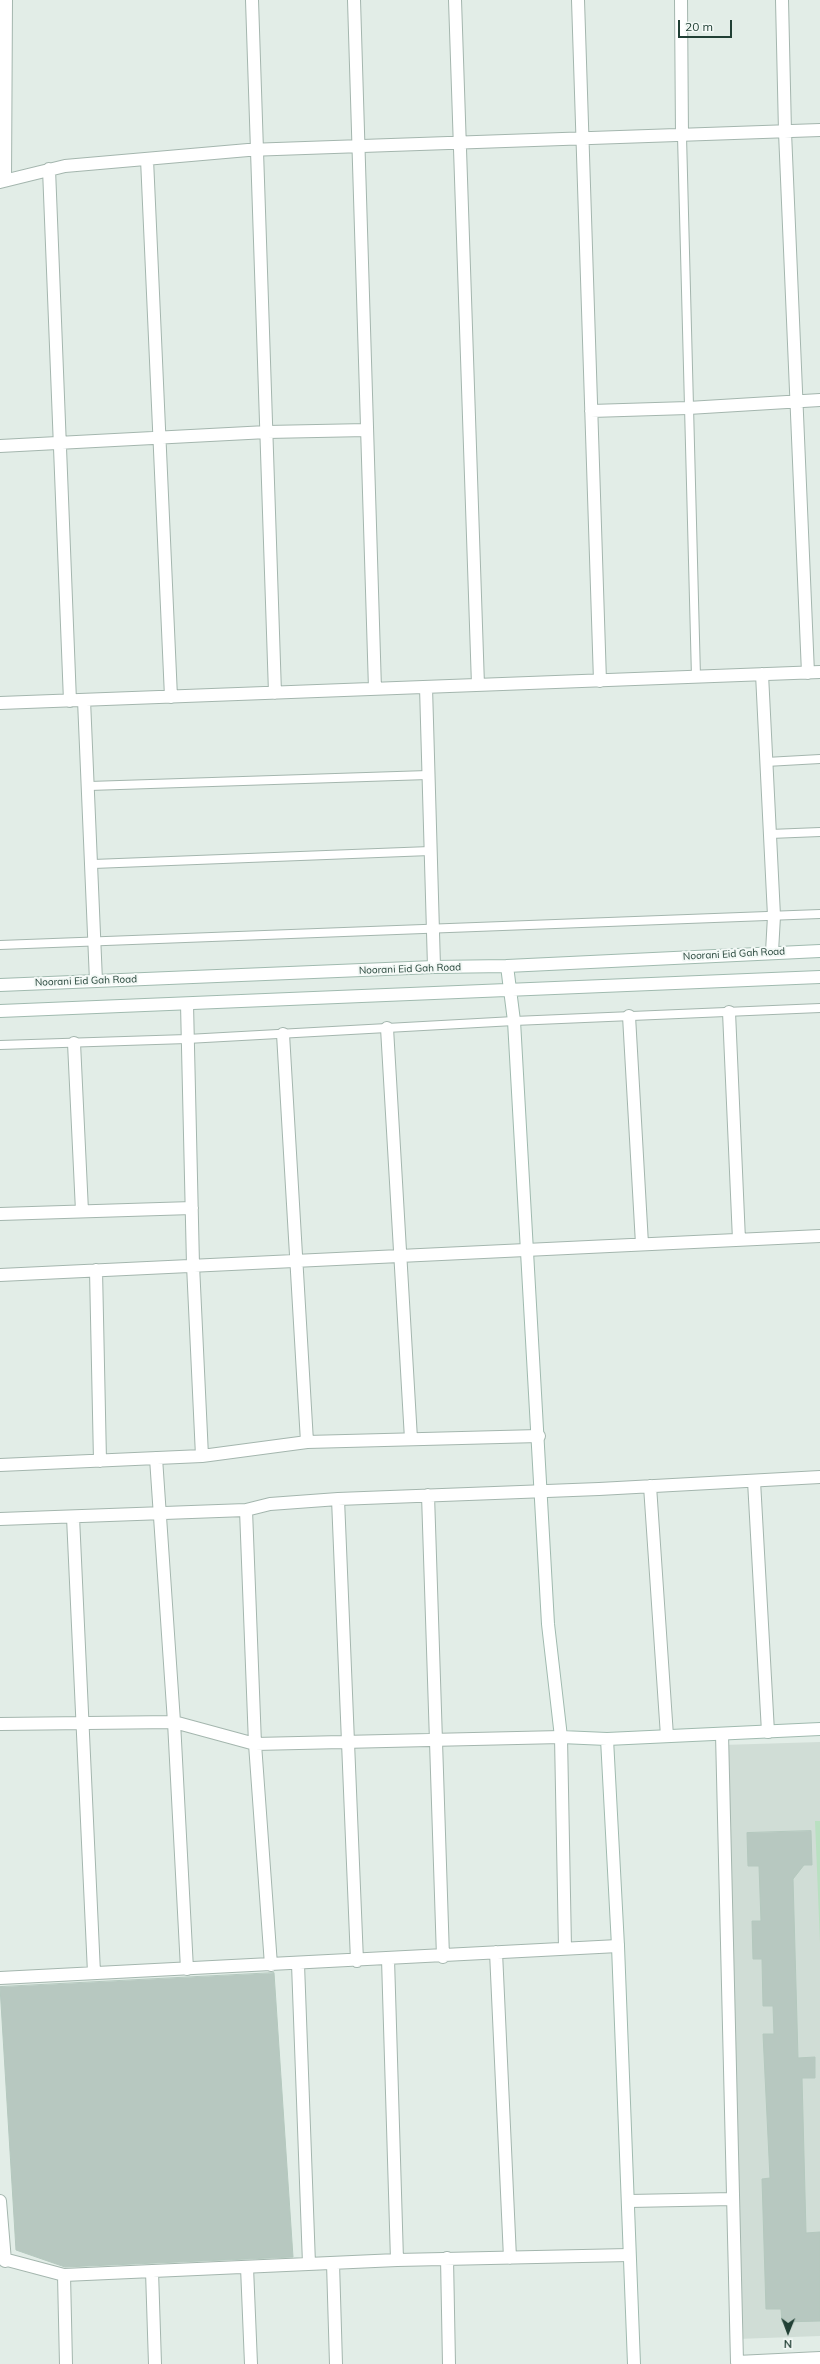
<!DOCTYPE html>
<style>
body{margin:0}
#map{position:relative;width:820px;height:2364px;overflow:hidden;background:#e2ede7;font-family:Mulish,sans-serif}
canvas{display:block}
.north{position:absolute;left:768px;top:2312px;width:40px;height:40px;-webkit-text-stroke:3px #f3f9f6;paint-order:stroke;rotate:181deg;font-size:11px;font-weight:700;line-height:16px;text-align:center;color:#214035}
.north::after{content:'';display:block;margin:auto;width:14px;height:18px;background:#214035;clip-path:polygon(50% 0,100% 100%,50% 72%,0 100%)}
.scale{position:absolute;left:678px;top:20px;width:54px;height:18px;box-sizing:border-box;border:2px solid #214035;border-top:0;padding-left:5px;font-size:12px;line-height:14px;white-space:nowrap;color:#214035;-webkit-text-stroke:3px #f3f9f6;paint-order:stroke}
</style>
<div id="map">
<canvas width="820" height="2364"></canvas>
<div class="north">N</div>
<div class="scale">20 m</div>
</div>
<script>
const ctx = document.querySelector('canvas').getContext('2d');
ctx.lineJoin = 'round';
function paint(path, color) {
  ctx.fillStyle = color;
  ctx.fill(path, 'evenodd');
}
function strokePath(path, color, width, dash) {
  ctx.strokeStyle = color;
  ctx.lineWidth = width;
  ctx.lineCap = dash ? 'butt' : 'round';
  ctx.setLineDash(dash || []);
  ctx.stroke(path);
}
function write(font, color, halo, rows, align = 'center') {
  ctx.font = font + ' Mulish,sans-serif';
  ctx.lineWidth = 4;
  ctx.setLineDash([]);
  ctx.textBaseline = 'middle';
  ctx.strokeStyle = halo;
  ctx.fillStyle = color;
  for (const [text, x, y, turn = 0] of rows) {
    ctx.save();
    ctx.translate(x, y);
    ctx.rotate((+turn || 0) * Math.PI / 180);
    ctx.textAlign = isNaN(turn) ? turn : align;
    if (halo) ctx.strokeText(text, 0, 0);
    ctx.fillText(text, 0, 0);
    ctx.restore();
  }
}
paint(new Path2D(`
 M820 1742V2336L737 2339 722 1745Z`), '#d0ddd6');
paint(new Path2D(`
 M815 1821H820V1943Z`), '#b9e0c1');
const building = new Path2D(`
 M811 1831 812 1865H804L793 1879 798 2058 815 2057V2078H802L806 2233 820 2232V2321L782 2322 781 2309H766L762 2179 770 2178 763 2034H774L773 2006H763L762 1959H753L752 1921H761L759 1866H748L747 1833Z
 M274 1973 293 2257 65 2267 16 2250 0 1987Z`);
paint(building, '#b7c8c0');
strokePath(building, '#b4c8be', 1);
const lane = new Path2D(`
 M682 136 696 677
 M766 762 820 759
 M89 786 428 775
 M770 834 820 832
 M93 864 430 851
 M0 945 820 914
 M0 1045 187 1039 514 1021 820 1008`);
const street = new Path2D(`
 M252 0 275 693
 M354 0 375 689
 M455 0 478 685
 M578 0 600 681
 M681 0 682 136
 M782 0 785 132 808 673
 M147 159 171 697
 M49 169 70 701
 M5 180 6 0
 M0 182 65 166 248 150 820 130
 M591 411 688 408 820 400
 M0 446 267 432 367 430
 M762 674 774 916 772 952
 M426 687 434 967
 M84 700 96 981
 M0 703 820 672
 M187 1004 193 1265 202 1456
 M729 1012 739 1240
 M629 1016 642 1244
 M387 1028 411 1439
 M283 1034 307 1442
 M74 1043 82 1211
 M0 1214 192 1208
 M96 1270 100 1461
 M0 1275 820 1236
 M156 1458 174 1722 187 1969
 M0 1465 202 1456 307 1442 539 1436
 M754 1481 768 1732
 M650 1486 667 1736
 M428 1495 443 1957
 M338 1499 357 1961
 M246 1510 255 1744 271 1965
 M73 1517 94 1973
 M0 1519 246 1510 270 1504 338 1499 599 1489 820 1477
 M0 1724 174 1722 255 1744 561 1737 565 1948
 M722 1734 737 2362 739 2364
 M496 1952 510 2258
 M388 1959 397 2260
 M298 1964 309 2264
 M0 1978 618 1946
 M0 2201 5 2261
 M629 2201 733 2199
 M0 2258 64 2275 397 2260 629 2255
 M447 2258 449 2364
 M333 2263 336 2364
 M247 2267 251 2364
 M152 2271 155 2364
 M64 2275 66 2364
 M737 2362 820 2358`);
const secondary = new Path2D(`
 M507 966 514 1021 548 1624 561 1737 607 1739 820 1729
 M0 985 434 967 507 966 820 951
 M0 1011 820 977
 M607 1739 618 1946 634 2364`);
strokePath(lane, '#a4b6ae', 10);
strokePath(street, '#a4b6ae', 14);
strokePath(secondary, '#a0baaf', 14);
strokePath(lane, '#fff', 8);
strokePath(street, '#fff', 12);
strokePath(secondary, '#fff', 12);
write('10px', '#214035', '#f3f9f6', [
 ["Noorani Eid Gah Road",734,954,-3],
 ["Noorani Eid Gah Road",410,969,-2],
 ["Noorani Eid Gah Road",86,981,-2]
]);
</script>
